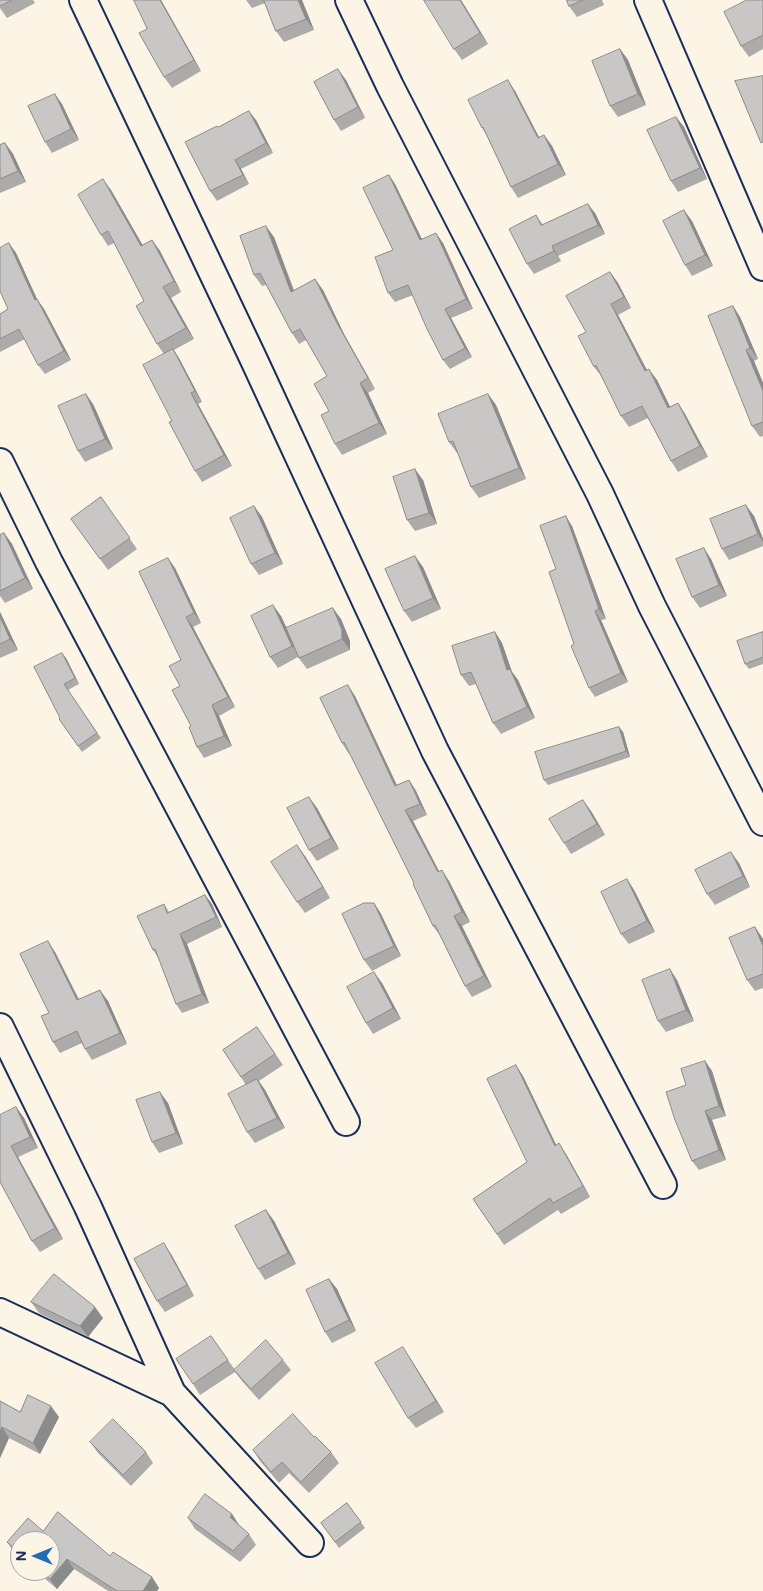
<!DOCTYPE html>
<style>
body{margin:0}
#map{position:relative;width:763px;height:1591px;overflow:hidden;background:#fcf5e5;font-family:Mali,sans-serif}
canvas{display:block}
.north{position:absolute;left:10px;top:1531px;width:50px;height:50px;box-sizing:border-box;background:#fcf5e5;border:1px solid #a2a6af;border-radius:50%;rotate:270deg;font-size:14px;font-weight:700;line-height:20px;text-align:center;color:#1b2f5e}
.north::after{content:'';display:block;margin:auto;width:18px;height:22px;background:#1f6fb2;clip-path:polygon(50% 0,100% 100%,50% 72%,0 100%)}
</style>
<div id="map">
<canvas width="763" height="1591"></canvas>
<div class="north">N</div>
</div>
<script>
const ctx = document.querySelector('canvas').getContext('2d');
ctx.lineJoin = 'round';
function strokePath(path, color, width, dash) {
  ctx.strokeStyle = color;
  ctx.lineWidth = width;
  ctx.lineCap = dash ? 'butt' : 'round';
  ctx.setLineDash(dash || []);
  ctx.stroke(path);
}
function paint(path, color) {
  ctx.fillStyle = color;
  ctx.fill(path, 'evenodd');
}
const street = new Path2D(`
 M83 0 254 360 435 751 663 1185
 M349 0 390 86 600 494 652 606 763 822
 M648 0 763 267
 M0 462 49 562 346 1122
 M0 1027 88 1207 172 1393
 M0 1312 172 1393 310 1543`);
strokePath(street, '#1b2f5e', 30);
strokePath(street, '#fcf5e5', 26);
paint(new Path2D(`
 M0 0H33L35 3 7 18 0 8Z
 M134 0H161L201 71 172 88 164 77 147 29Z
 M246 0H302L314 30 284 42 276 31 265 3 252 8Z
 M461 0 488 44 462 60 454 49Z
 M567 0H602L604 5 577 17 569 6Z
 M763 0V49L749 57 741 46Z
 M620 49 628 60 646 105 618 117 610 106Z
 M346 80 365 118 341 131 334 120Z
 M515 91 539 137 544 135 552 146 566 175 518 198 511 187 486 134 482 128Z
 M62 104 79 140 52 153 45 142Z
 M676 117 684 127 707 179 678 192 671 181Z
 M256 120 273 153 241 169 249 184 217 201 210 191 218 127Z
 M5 143 13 154 26 182 0 193V145Z
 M389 175 395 184 422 239 443 243 473 309 451 318 472 357 450 369 443 360 413 295 395 302 388 293 393 250Z
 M111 190 142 245 152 240 160 251 181 292 171 298 194 339 174 350 180 360 202 402 198 404 232 466 202 482 195 471 172 421 164 354 157 344 144 301 114 243 108 246 101 235Z
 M595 213 605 234 558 256 561 261 534 274 527 264 536 215 543 225Z
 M692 221 713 266 692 276 685 265Z
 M274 237 294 290H323L344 334 375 389 368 393 387 434 342 455 335 444 329 411 327 376 306 340 299 344 292 333 266 285 262 286 254 275Z
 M9 243 16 253 37 299 44 309 71 360 45 374 38 365 25 339 0 352V314L8 309Z
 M610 272 618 283 631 308 618 315 647 370 657 380 670 407 678 403 685 414 708 457 678 472 671 461 648 418 629 427 621 416 602 377 594 367 586 332Z
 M733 306 740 317 758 359 754 361 763 383V436L760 437 752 426Z
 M488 394 496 405 526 479 479 498 471 487 458 453H457L449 442Z
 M93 404 113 449 85 462 78 451Z
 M423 480 437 524 415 531 407 520Z
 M101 497 137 549 108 570 71 519Z
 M254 506 262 517 283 564 259 575 251 564Z
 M754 516 763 539V546L729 560 722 549Z
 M572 526 606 619 601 620 628 682 595 697 589 688 574 644 556 569Z
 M4 533 12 544 33 589 5 603 0 596V535Z
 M711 559 727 596 700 608 692 597Z
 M423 567 441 609 412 622 404 611Z
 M175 568 201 623 193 627 235 707 219 716 232 746 204 758 197 747 180 686 181 660Z
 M0 612 18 650 0 658Z
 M281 616 286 628 341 619 350 641V650L307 669 298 657 278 668 270 657Z
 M495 632 502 643 512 672 518 680 535 718 501 734 493 723 476 684 469 686 461 675Z
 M763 632V664L749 669 745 664Z
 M66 658 79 684 68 690 101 738 82 752 59 719 60 718Z
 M355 696 397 785 409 780 416 791 427 815 413 821 439 871 449 881 470 922 462 926 492 987 472 997 465 986 441 937 433 926 414 883 350 754H349L342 743Z
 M619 727 623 732 630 757 548 785 544 780Z
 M317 808 339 849 317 861 309 850Z
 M591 811 605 835 571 854 564 843Z
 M305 856 330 898 305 913 297 902Z
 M739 863 750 887 715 905 707 894Z
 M627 879 634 890 655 932 629 944 621 934Z
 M205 895 212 904 222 927 187 944 209 1003 182 1013 176 1004 159 959 153 950 164 904 169 912Z
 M374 903 381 914 401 956 372 971 364 960Z
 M755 927 763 939V988L755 991 747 980Z
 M55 952 79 999 108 1001 127 1044 92 1060 85 1049 82 1043 60 1053 53 1042 49 1013Z
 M677 980 694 1021 666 1032 658 1021Z
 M382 983 401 1019 373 1034 366 1023Z
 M257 1027 283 1065 259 1081 265 1090 285 1128 255 1143 247 1132 246 1085 223 1050Z
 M705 1061 712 1071 726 1116 712 1120 726 1160 699 1170 692 1161 686 1085Z
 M523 1076 556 1145 566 1154 590 1197 561 1214 558 1210 504 1245 473 1199 527 1162Z
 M168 1103 183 1144 159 1153 152 1142Z
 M16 1107 24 1118 38 1148 18 1157 63 1239 40 1252 32 1241 0 1182Z
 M266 1210 274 1221 296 1264 265 1280 258 1269Z
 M171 1254 194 1296 165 1312 157 1301Z
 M329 1279 337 1289 356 1331 332 1343 325 1332Z
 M31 1302 103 1318 88 1337 39 1313Z
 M211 1336 235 1370 283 1360 291 1370 259 1400 242 1381 235 1372 200 1395 193 1384Z
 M410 1358 444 1412 416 1428 408 1418Z
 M0 1401 20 1412 59 1417 40 1454 9 1438 0 1458Z
 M314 1437 331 1452 339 1463 309 1493 289 1473 279 1483 260 1461 253 1450Z
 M90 1442 146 1452 153 1463 131 1486 98 1453Z
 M347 1503 365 1528 339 1548 321 1523Z
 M232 1514 239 1525 249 1534 256 1545 240 1562 195 1529 188 1518Z
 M43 1531 110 1556 152 1577 159 1588 157 1591H108L74 1569 57 1589 36 1571H50L20 1541V1557L14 1552 7 1542Z`), '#acabaa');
paint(new Path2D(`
 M160 0H161L201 71 194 60Z
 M298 0H302L314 30 306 19Z
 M460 0H461L488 44 480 33Z
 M620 49 628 60 646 105 638 94Z
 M338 69 346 80 365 118 358 107Z
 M508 80 515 91 545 149 538 138Z
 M55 94 62 104 79 140 71 129Z
 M249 111 256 120 273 153 266 143Z
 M676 117 684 127 707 179 700 168Z
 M544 135 552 146 566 175 558 164Z
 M5 143 13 154 26 182 18 171Z
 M235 160 241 169 249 184 243 175Z
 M389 175 395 184 427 250 420 240Z
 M103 179 111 190 149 256 141 246Z
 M588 204 595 213 605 234 598 225Z
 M684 210 692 221 713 266 705 255Z
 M266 226 274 237 298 303 291 292Z
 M436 233 443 243 473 309 466 299Z
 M152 240 160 251 181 292 174 281Z
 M9 243 16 253 42 310 35 300Z
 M552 246 561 261 554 251Z
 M610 272 618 283 631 308 624 297Z
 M315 279 323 290 344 334 375 389 368 378 337 323Z
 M163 287 171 298 194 339 186 328Z
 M37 299 44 309 71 360 64 351Z
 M611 304 618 315 653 382 645 371Z
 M733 306 740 317 758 359 750 348Z
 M445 309 451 318 472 357 465 348Z
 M173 349 180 360 202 402 195 391Z
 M746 350 754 361 763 383V391Z
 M649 369 657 380 676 419 668 408Z
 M360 383 368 393 387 434 379 423Z
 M191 393 198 404 232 466 224 455Z
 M86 394 93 404 113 449 105 439Z
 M488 394 496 405 526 479 519 468Z
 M678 403 685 414 708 457 700 446Z
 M415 469 423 480 437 524 429 513Z
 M746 505 754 516 763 539V542L758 534Z
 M254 506 262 517 283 564 275 553Z
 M566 516 572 526 606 619 599 609Z
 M4 533 12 544 33 589 25 578Z
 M704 548 711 559 727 596 719 585Z
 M415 556 423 567 441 609 433 598Z
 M168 558 175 568 201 623 194 613Z
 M273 605 281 616 300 656 292 646Z
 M333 608 341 619 350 641V650L342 639Z
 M595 611 601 620 628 682 621 673Z
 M0 612 18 650 10 639 0 617Z
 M186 617 193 627 235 707 228 697Z
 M495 632 502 643 512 672 518 680 535 718 527 707 507 670Z
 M62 653 66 658 79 684 75 678Z
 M348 685 355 696 402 797 395 786Z
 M212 705 219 716 232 746 224 736Z
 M619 727 623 732 630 757 626 751Z
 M409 780 416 791 427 815 420 804Z
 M309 797 317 808 339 849 331 838Z
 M583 800 591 811 605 835 597 824Z
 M405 810 413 821 445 883 438 872Z
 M297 845 305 856 330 898 323 887Z
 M731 852 739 863 750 887 743 876Z
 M442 870 449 881 470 922 462 912Z
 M627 879 634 890 655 932 647 921Z
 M205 895 212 904 222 927 216 917Z
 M374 903 381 914 401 956 394 946Z
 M454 916 462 926 492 987 484 976Z
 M755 927 763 939V946Z
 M180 934 187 944 209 1003 202 994Z
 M48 941 55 952 84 1011 77 1000Z
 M670 969 677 980 694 1021 686 1010Z
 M374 972 382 983 401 1019 393 1008Z
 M100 990 108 1001 127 1044 120 1033Z
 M705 1061 712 1071 726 1116 719 1106Z
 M516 1065 523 1076 562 1157 555 1146Z
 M257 1079 265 1090 285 1128 277 1118Z
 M160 1092 168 1103 183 1144 176 1133Z
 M16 1107 24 1118 38 1148 30 1137Z
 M705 1111 712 1120 726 1160 719 1150Z
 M559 1143 566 1154 590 1197 583 1186Z
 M11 1146 18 1157 63 1239 55 1228Z
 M266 1210 274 1221 296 1264 288 1253Z
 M164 1243 171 1254 194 1296 187 1285Z
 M329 1279 337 1289 356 1331 349 1320Z
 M95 1307 103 1318 88 1337 80 1326Z
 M403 1347 410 1358 444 1412 436 1401Z
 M51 1406 59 1417 40 1454 33 1443Z
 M2 1427 9 1438 0 1458V1431Z
 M232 1514 239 1525 237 1527 230 1517Z
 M67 1559 74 1569 57 1589 50 1579Z
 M152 1577 159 1588 157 1591H143Z`), '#8c8b8b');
const building = new Path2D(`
 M0 0H12L0 6Z
 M134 0H160L194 60 164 77 139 33 147 29Z
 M264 0H298L306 19 276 31Z
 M424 0H460L480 33 454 49Z
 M567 0H583L569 6Z
 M747 0H763V35L741 46 724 12Z
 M620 49 638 94 610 106 592 61Z
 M338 69 358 107 334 120 314 82Z
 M763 76V142L761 143 735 81Z
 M508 80 538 138 544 135 558 164 511 187 483 127 482 128 468 100Z
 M55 94 71 129 45 142 28 106Z
 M249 111 266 143 235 160 243 175 210 191 185 142 217 126 218 127Z
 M676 117 700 168 671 181 647 130Z
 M5 143 18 171 0 179V145Z
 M389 175 420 240 436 233 466 299 445 309 465 348 443 360 427 329 408 285 388 293 375 257 393 250 363 188Z
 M103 179 141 246 152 240 174 281 163 287 186 328 157 344 136 306 144 301 108 231 101 235 78 195Z
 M588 204 598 225 552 246 554 251 527 264 509 229 536 215 541 225Z
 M684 210 705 255 685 265 663 221Z
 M266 226 291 292 315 279 337 323 368 378 360 383 379 423 335 444 321 415 329 411 314 384 327 376 300 329 292 333 260 273 254 275 240 236Z
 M9 243 35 300 37 299 64 351 38 365 19 329 0 339V314L8 309 0 291V248Z
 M610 272 624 297 611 304 645 371 649 369 668 408 678 403 700 446 671 461 642 406 621 416 596 365 594 367 578 336 586 332 566 296Z
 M733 306 750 348 746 350 763 391V422L752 426 708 316Z
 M173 349 195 391 191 393 224 455 195 471 169 422 172 421 143 365Z
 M86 394 105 439 78 451 58 406Z
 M488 394 519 468 471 487 453 441 449 442 438 414Z
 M415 469 429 513 407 520 393 477Z
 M101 497 130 538 100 559 71 519Z
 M746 505 758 534 722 549 710 519Z
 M254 506 275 553 251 564 230 518Z
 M566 516 599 609 595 611 621 673 589 688 571 646 574 644 549 572 556 569 540 526Z
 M4 533 25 578 0 591V535Z
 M704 548 719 585 692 597 676 559Z
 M415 556 433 598 404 611 385 569Z
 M168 558 194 613 186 617 228 697 212 705 224 736 197 747 189 727 191 726 172 690 180 686 169 666 181 660 139 572Z
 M273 605 292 646 270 657 251 616Z
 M333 608 342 630V639L299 658 286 628Z
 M0 617 10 639 0 644Z
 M495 632 507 670 510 669 527 707 493 723 471 672 461 675 452 646Z
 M763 632V657L745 664 737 641Z
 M62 653 75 678 64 684 97 733 78 746 59 719 60 718 34 667Z
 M348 685 395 786 409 780 420 804 405 810 438 872 442 870 462 912 454 916 484 976 465 986 435 925 433 926 413 884 414 883 344 742 342 743 320 698Z
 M619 727 626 751 544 780 535 752Z
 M309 797 331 838 309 850 287 808Z
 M583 800 597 824 564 843 549 819Z
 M297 845 323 887 297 902 271 862Z
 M731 852 743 876 707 894 695 870Z
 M627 879 647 921 621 934 601 892Z
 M205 895 216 917 180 934 202 994 176 1004 155 949 153 950 137 916 164 904 167 913Z
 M364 903H374L394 946 364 960 342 914Z
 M755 927 763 946V974L747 980 729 938Z
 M48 941 77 1000 100 990 120 1033 85 1049 77 1031 53 1042 41 1016 49 1013 20 954Z
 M670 969 686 1010 658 1021 642 980Z
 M374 972 393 1008 366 1023 347 987Z
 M257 1027 275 1054 241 1077 223 1050Z
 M705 1061 719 1106 705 1111 719 1150 692 1161 675 1120 666 1092 686 1085 681 1069Z
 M516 1065 555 1146 559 1143 583 1186 553 1203 550 1198 497 1234 473 1199 527 1162 487 1079Z
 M257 1079 277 1118 247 1132 228 1094Z
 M160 1092 176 1133 152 1142 136 1100Z
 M16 1107 30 1137 11 1146 55 1228 32 1241 0 1182V1115Z
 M266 1210 288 1253 258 1269 235 1226Z
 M164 1243 187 1285 157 1301 134 1259Z
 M54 1274 95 1307 80 1326 31 1302Z
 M329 1279 349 1320 325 1332 306 1290Z
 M211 1336 228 1360 193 1384 176 1359Z
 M266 1340 283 1360 251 1389 234 1370Z
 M403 1347 436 1401 408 1418 375 1363Z
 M28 1395 51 1406 33 1443 2 1427 0 1431V1401L20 1412Z
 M293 1414 314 1437 315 1436 331 1452 301 1482 282 1462 271 1472 253 1450Z
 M113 1419 146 1452 123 1475 90 1442Z
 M205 1494 232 1514 230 1517 249 1534 233 1551 188 1518Z
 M347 1503 361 1522 335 1542 321 1523Z
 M58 1512 110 1556 113 1552 152 1577 143 1591H117L67 1559 50 1579 41 1571H50V1541H20V1553L7 1542 28 1518 43 1531Z`);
paint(building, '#c8c7c6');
strokePath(building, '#8c8b8b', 1);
</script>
